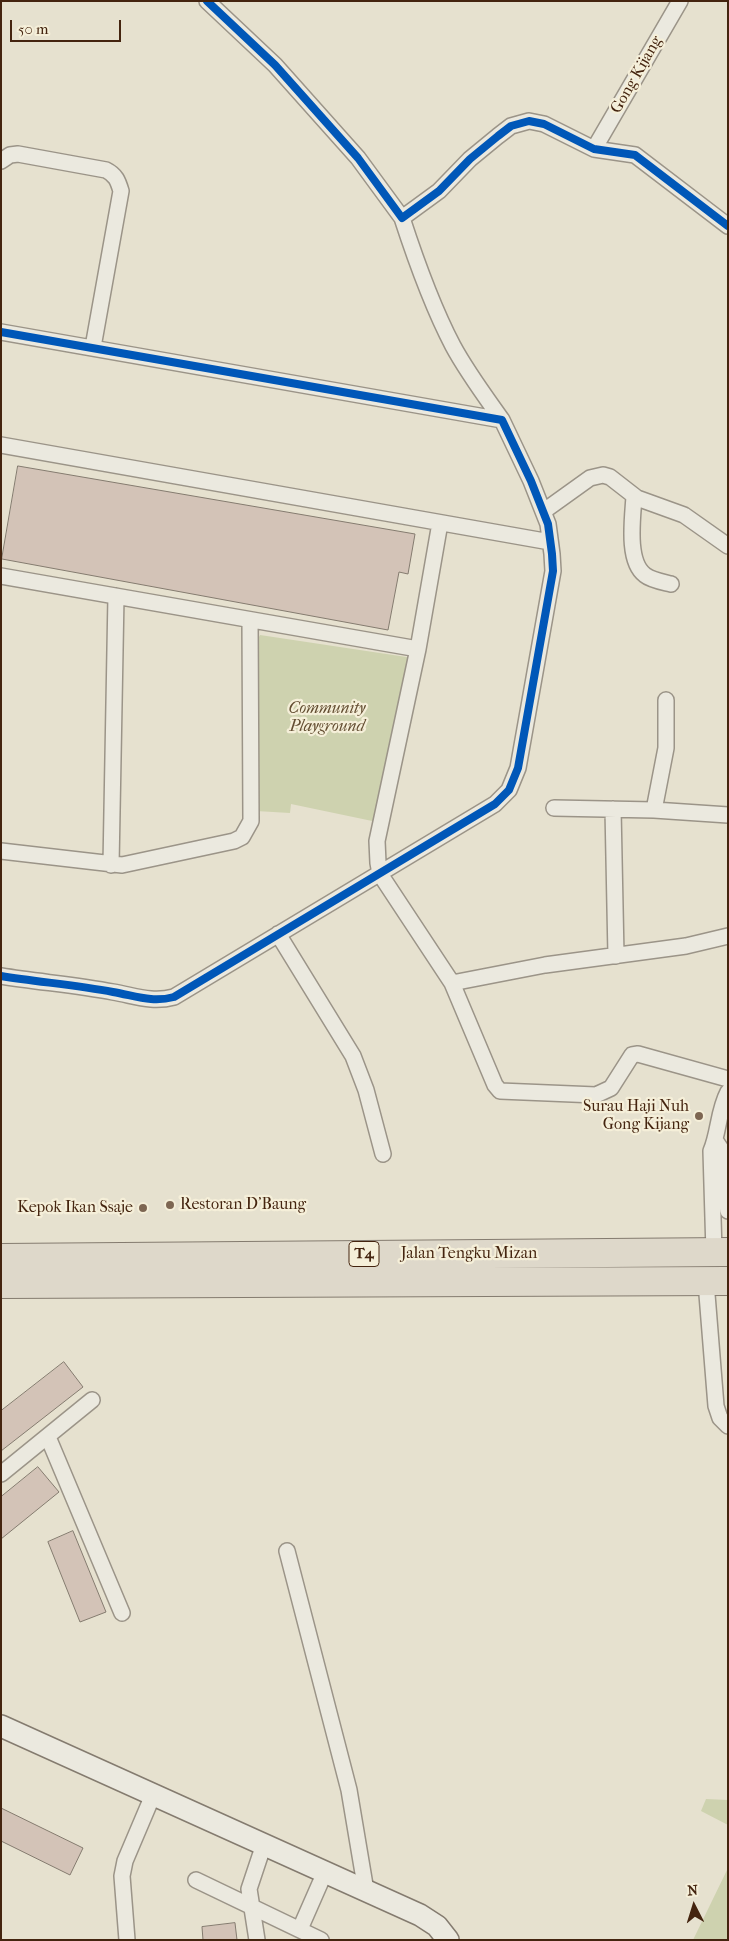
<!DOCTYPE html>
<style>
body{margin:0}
#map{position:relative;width:729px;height:1941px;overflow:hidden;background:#e6e1cf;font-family:"IM FELL French Canon",serif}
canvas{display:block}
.frame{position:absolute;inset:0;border:2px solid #44240f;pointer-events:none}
.north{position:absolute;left:669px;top:1881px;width:50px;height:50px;-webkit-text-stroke:4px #f5efd9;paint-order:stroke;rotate:355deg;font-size:14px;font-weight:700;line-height:20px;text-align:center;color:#44240f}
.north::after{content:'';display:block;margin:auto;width:18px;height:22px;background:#44240f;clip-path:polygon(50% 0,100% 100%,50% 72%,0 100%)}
.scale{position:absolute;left:10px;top:20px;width:111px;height:22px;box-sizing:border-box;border:2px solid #44240f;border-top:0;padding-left:6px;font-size:15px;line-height:18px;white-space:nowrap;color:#44240f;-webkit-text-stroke:4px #f5efd9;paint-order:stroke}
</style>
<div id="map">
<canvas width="729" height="1941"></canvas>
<div class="frame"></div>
<div class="north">N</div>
<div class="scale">50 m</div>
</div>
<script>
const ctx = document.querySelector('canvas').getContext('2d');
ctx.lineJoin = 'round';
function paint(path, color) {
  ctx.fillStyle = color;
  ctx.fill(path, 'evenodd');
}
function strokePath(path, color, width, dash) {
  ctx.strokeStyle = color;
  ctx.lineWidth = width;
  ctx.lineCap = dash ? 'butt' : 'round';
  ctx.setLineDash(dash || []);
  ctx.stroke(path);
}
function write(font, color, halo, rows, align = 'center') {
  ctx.font = font + ' "IM FELL French Canon",serif';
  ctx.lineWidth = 4.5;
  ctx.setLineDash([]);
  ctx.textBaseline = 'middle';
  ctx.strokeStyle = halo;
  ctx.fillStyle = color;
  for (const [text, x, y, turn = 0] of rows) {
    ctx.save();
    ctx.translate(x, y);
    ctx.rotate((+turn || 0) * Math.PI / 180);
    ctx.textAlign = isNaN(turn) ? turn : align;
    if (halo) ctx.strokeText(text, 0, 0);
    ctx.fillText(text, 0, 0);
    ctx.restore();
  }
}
paint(new Path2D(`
 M260 635 413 658 377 822 291 804 290 813 256 811V643Z
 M706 1799 728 1800V1825L701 1811Z
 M728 1868V1940H693Z`), '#ced2af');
const building = new Path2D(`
 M18 466 415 534 408 574 399 572 388 630 2 559Z
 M64 1362 83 1387 1 1451V1411Z
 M38 1467 59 1492 1 1539V1497Z
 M73 1531 106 1612 80 1622 48 1542Z
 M1 1808 83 1848 70 1875 1 1841Z
 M235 1923 237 1940H203L202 1927Z`);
paint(building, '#d3c3b7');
strokePath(building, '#847b6f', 1);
const street = new Path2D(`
 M207 1 275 65 358 158 402 218 439 191 470 159 498 136 511 126 529 121 544 124 594 149 635 155 728 226
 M594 149 680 1
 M1 161 10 155 18 154 106 170C116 175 118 181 121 191L93 347
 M402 218C416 261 432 306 453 346 467 372 485 396 502 420
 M1 332 502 420 531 481 548 524 552 554 553 571 518 768 509 790 495 804 174 997C152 1003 136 996 113 992 76 985 38 982 1 976
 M1 445 550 542
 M634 496C633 516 626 561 645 575 651 580 663 582 671 584
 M544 511 590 478 603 475 610 477 637 498 684 515 728 546
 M440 523 418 649 377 841 378 863 380 874 452 983 495 1085 500 1091 596 1095 611 1088 632 1055 638 1054 728 1079
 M1 576 418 649
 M554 808 654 810 728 815
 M613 809 616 956
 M654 810 666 748V700
 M1 851 122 865 234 841 242 837 251 821 250 620
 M111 865 116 596
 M278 934 353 1056 366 1090 383 1154
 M452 983 545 965 686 946 728 936
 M715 1140 721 1149 728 1211
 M714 1252 711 1151C719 1132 718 1111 728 1092
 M706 1282 716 1406 720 1418 728 1426
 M48 1437 122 1613
 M1 1474 92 1400
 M287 1551 349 1790 366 1891
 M196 1880 321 1940
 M300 1929 325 1872
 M127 1940 122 1876 125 1861 153 1795
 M257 1940 249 1889 264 1844`);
const secondary = new Path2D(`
 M1 1726 420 1915 437 1926 448 1940`);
const highway = new Path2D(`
 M1 1258 728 1252
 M1 1284 728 1281`);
strokePath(street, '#9b9488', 18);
strokePath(secondary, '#847b6f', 24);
strokePath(highway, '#847b6f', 30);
strokePath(street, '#ebe9df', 15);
strokePath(secondary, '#ebe9df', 21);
strokePath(highway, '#ded8ca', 28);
strokePath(new Path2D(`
 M207 1 275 65 358 158 402 218 439 191 470 159 498 136 511 126 529 121 544 124 594 149 635 155 728 226
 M1 332 502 420 531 481 548 524 552 554 553 571 518 768 509 790 495 804 174 997C152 1003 136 996 113 992 76 985 38 982 1 976`), '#0057b8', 8);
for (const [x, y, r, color] of [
 [699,1116,5,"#7d6652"],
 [170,1205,5,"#7d6652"],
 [143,1208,5,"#7d6652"]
]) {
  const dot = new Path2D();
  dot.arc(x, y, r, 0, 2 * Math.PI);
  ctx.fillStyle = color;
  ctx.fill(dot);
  strokePath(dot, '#f5efd9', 2);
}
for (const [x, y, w] of [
 [364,1254,30]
]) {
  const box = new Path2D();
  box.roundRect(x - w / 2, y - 12.5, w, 25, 4);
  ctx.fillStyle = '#f5efd9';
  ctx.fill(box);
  strokePath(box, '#44240f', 1);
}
write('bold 15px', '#44240f', null, [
 ["T4",364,1254]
]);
write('16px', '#44240f', '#f5efd9', [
 ["Gong Kijang",637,75,-60],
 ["Jalan Tengku Mizan",469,1254]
]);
write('italic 16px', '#624c30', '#f5efd9', [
 ["Community",327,709],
 ["Playground",327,727]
]);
write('16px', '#44240f', '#f5efd9', [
 ["Surau Haji Nuh",689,1107],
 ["Gong Kijang",689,1125],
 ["Restoran D'Baung",180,1205,"left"],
 ["Kepok Ikan Ssaje",133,1208]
], 'right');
</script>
